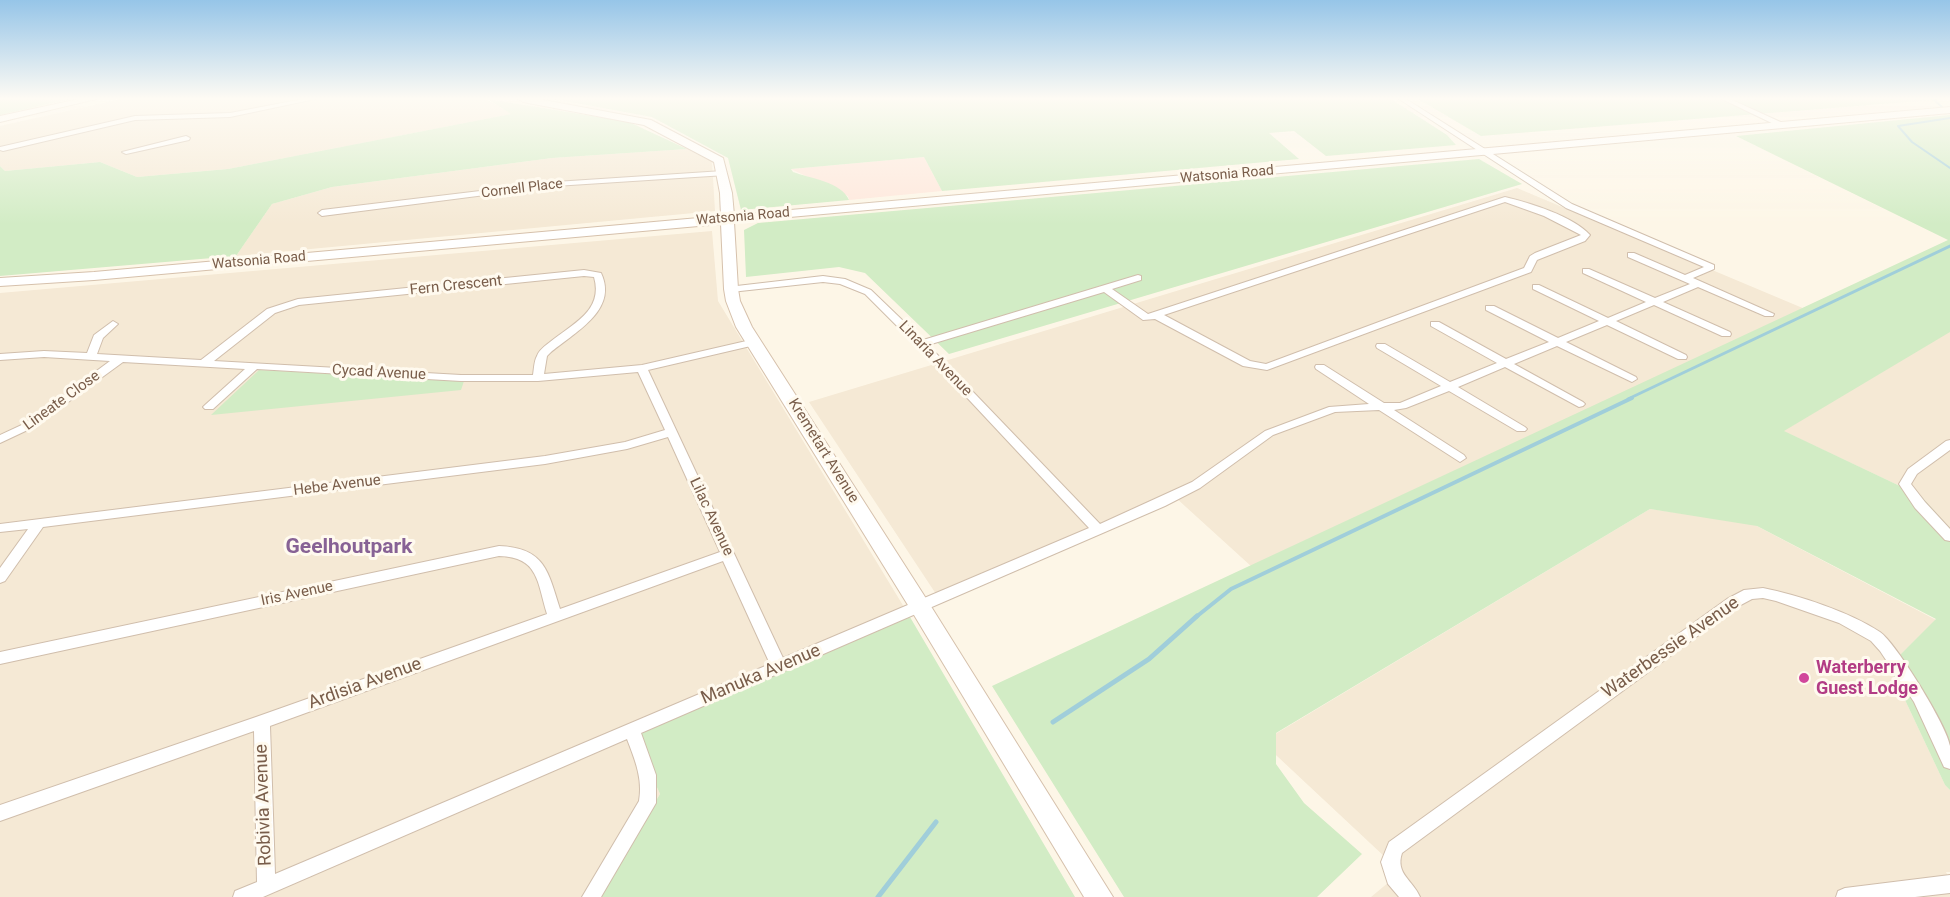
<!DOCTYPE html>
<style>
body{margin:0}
canvas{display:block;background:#fdf6e7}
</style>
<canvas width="1950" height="897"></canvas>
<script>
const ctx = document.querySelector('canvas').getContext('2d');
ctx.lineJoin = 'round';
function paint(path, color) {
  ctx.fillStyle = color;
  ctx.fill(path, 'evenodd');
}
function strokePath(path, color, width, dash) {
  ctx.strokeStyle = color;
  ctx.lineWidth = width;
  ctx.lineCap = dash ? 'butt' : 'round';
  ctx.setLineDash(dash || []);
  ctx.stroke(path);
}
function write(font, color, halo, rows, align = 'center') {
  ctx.font = font + ' Roboto,sans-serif';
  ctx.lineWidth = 6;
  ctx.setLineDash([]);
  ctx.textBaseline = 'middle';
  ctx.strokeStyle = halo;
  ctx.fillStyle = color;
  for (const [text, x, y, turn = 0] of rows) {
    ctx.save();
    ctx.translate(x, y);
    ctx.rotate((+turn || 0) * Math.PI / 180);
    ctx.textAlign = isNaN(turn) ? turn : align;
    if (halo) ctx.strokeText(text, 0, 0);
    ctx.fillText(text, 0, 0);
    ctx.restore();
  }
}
paint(new Path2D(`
 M120 99H486L512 114 228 169 137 177 100 162 5 171 0 166V126Z
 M687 149 712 162 715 211 236 256 272 204 332 187 552 158Z
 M1517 188 1805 309 1252 567 1175 497 938 597 809 402Z
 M712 231 718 301 907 612 632 731 660 794 598 897H0V293Z
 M1950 331V528L1921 496 1783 431Z
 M1650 509 1751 523 1936 620 1889 666 1945 785 1950 790V872H1946L1950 880V897H1371L1401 872 1262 742Z`), '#f5e9d5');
paint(new Path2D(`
 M924 157 942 191 849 200 848 196 791 169Z`), '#fee7db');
paint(new Path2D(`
 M0 99H71L0 115Z
 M488 99 629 122 687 149 552 158 332 187 272 204 236 256 0 276V166L5 171 100 162 137 177 228 169 511 114Z
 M554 99H1391L1447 135 1456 145 1326 156 1294 131 1269 133 1299 159 942 191 924 157 791 169 793 172C809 178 842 182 849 200L741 210 728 158 652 117Z
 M1418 99H1946L1481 136Z
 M1950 115V332L1784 431 1921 496 1950 528V790L1945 785 1889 666 1936 619 1757 526 1650 509 1276 733V764L1304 803 1362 854 1317 897H1124L992 686 1948 240 1736 136Z
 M1479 159 1522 184 949 354 865 273 839 267 746 277 744 230 758 223Z
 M259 370 464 381 461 390 211 415Z
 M907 612 1075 897H598L660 794 632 731Z`), '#d2ecc5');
strokePath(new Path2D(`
 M1933 99 1942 107
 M1950 118 1898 126 1912 142 1950 168`), '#a0ceda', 2);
strokePath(new Path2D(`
 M1628 399 1950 246`), '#a0ceda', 3);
strokePath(new Path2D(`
 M1196 617 1231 589 1632 398`), '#a0ceda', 4);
strokePath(new Path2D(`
 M1053 722 1149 659 1197 616
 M878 897 936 822`), '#a0ceda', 5);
const street = new Path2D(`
 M303 99H315L230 117 135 120 3 151 0 150V147L135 116 230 113Z
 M1399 99H1406L1572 204 1714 265V269L1693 278 1774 314 1773 316H1765L1698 287 1663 302 1730 332 1731 334 1730 336H1722L1654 305 1616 321 1686 355 1687 357 1686 359H1678L1607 325 1566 342 1636 377 1637 379 1632 382 1557 346 1514 364 1583 402 1585 404 1583 406 1579 407 1505 367 1458 387 1525 427 1527 429 1525 431H1517L1449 391 1406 408 1394 410 1464 455 1466 458 1460 462 1379 410 1335 412 1273 435 1200 488 1165 506 641 733 656 775V803L601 897H582L639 801C643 779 635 760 627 739L263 897H233L235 891 257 882 254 731 0 821V805L256 717 547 614C537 582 539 557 499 556L0 664V652L499 546C545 548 548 571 560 609L720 552 668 437 627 449 545 464 43 527 5 581 0 583V568L28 529 0 532V524L545 456 625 442 665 430 638 372 538 381H461L257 369 213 409H205L203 407 205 405 245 369 123 362 34 427 0 443V435L26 423 110 361 44 357 0 360V354L44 351 87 353 94 335 113 321 118 324 103 338 97 354 201 360 267 309 298 299 584 270 601 273C619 311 573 333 550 353L547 356 544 374 642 365 755 339 760 342 755 345 648 370 783 658 1089 528 943 372 865 294 840 284 823 282 731 292 728 291V287L823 276 845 279 871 290 923 340 1138 275 1141 276V280L1112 289 1148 314 1505 197C1530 203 1573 216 1590 235L1585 241 1537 260 1531 272 1267 370 1243 366 1155 319 1143 320 1104 292 928 345 1100 524 1192 482 1265 431 1329 407 1369 404 1316 369 1315 367 1316 365H1324L1384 403H1400L1441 386 1377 348 1376 346 1377 344H1385L1450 382 1497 363 1431 326V322H1439L1506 359 1549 342 1486 310V306H1494L1558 338 1599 321 1533 289V285H1539L1608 318 1646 302 1583 273V269H1589L1655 298 1690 284 1628 257V253H1634L1685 275 1704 267 1566 208ZM1505 202 1544 216 1581 235 1535 253 1530 256 1524 268 1266 364 1250 361 1164 315ZM584 276 594 277C604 311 572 324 550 342 545 346 539 350 537 356 534 361 534 369 533 375H461L214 361 275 313 299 305ZM723 561 770 664 275 874 270 726Z
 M1722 99H1730L1787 125 1780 127Z
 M186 136 190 138 189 140 126 154 122 152Z
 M723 171H726V175L555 186 322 216 318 213 322 210 555 182Z
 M1950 440V450L1917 474 1911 484 1925 502 1950 529V541L1945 540 1915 508 1899 484 1908 469 1946 441Z
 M1763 588C1798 595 1850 612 1880 632 1896 643 1947 726 1950 746 1950 753 1950 762 1950 769L1944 767 1914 702 1880 651 1871 641 1839 623 1776 601 1763 598 1752 599 1737 607 1402 853C1395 874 1413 880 1420 897H1399L1388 884 1381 862 1389 842 1727 599 1744 590Z
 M1950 875V893L1915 897H1836L1838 891 1845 888Z`);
const secondary = new Path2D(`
 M79 99H96L0 122V116Z
 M518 99H538L651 120 723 158 732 193 734 215 1950 107V113L734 222 738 289 740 301 752 327 927 600 1113 897H1084L911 610 736 327 726 301 724 289 721 224 94 280 0 286V278L94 272 721 216 720 193 714 162 644 125 523 102Z`);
strokePath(street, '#d0beac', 2);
strokePath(secondary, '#d6c1ac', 2);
paint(street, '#fff');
paint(secondary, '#fff');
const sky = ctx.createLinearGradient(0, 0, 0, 224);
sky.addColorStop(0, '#96c5e8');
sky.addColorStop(0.44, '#fefbf4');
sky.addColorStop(1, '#fefbf400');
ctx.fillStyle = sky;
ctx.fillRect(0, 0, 1950, 224);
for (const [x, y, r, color] of [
 [1804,678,6,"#d1479c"]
]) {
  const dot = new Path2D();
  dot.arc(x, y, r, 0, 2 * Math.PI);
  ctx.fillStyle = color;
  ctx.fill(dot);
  strokePath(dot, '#fffaef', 2);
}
write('14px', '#795d4a', '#fffaef', [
 ["Watsonia Road",1227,175,-5],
 ["Cornell Place",522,189,-7],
 ["Watsonia Road",743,217,-5],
 ["Watsonia Road",259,261,-5]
]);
write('15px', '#795d4a', '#fffaef', [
 ["Fern Crescent",456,286,-6],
 ["Linaria Avenue",935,359,46],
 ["Cycad Avenue",379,373,3],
 ["Lineate Close",62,401,-36],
 ["Kremetart Avenue",823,451,58],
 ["Hebe Avenue",337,486,-7],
 ["Lilac Avenue",711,517,65],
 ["Iris Avenue",297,594,-12]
]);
write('18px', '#795d4a', '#fffaef', [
 ["Waterbessie Avenue",1671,648,-35],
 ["Manuka Avenue",761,675,-23],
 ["Ardisia Avenue",365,684,-20],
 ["Robivia Avenue",264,805,-92]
]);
write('bold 18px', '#b23c85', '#fffaef', [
 ["Waterberry",1816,668],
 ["Guest Lodge",1816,689]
], 'left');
write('bold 21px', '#876295', '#fffaef', [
 ["Geelhoutpark",349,548]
]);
</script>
